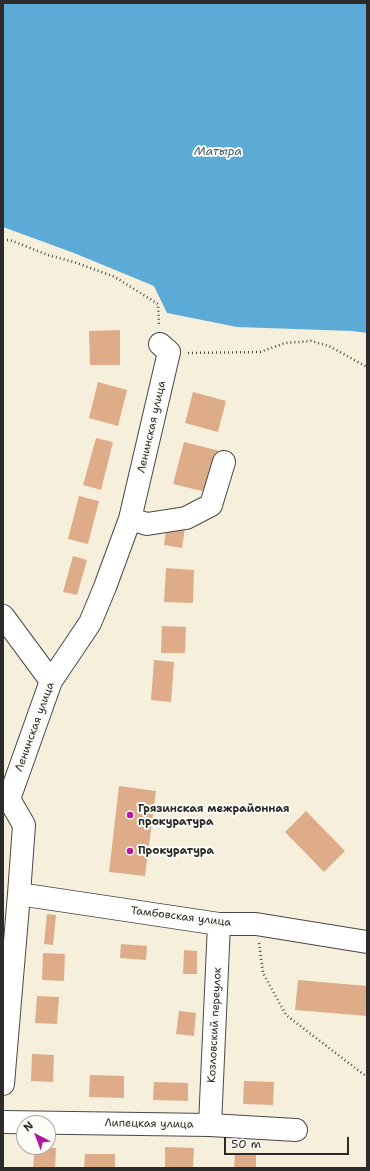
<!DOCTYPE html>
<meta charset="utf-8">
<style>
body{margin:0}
#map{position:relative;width:370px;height:1171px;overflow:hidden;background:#f5efdc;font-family:"Shantell Sans",sans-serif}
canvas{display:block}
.frame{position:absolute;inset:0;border:4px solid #2b2b2b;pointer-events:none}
.north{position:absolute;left:16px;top:1115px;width:40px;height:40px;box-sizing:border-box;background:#fdfcf7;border:1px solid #a9a8a5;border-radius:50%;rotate:318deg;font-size:11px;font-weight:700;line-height:16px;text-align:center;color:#2b2b2b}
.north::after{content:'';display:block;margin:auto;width:14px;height:18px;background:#b5179e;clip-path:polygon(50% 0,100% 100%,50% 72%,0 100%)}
.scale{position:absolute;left:224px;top:1137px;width:125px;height:18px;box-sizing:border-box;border:2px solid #2b2b2b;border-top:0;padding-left:5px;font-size:12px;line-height:14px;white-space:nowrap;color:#2b2b2b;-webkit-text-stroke:3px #fdfcf7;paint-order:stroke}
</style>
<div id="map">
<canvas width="370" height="1171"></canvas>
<div class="frame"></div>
<div class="north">N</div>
<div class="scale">50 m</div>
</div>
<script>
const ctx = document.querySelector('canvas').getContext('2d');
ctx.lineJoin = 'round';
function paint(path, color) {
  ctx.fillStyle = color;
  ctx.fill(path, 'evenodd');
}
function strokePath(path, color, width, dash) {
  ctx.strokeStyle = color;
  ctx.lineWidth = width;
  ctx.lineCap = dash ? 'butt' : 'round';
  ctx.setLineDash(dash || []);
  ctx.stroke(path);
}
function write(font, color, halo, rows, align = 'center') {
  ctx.font = font + ' "Shantell Sans",sans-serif';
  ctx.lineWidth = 4;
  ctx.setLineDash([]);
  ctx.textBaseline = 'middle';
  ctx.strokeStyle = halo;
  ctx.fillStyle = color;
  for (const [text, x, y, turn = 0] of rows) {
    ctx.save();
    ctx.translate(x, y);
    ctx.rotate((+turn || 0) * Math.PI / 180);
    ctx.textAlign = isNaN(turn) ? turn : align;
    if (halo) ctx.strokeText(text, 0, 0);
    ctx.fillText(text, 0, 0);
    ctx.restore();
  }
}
paint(new Path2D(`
 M3 3H367V333L352 331 237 327 167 313 154 286 74 253 3 227Z`), '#5cabd6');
paint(new Path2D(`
 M120 330V365H90L89 331Z
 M98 382 127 390 118 426 89 418Z
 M193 392 226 401 218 432 185 423Z
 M96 438 113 442 101 490 83 485Z
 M184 442 220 451 210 493 173 484Z
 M79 496 99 501 88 544 68 539Z
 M167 525 185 528 182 548 164 545Z
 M73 556 87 560 77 595 63 592Z
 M166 568 194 570 193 603 164 602Z
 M162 626 186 627 185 653H161Z
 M154 660 174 662 171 702 151 700Z
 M119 786 156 791 145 876 109 872Z
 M306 811 345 851 324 872 285 832Z
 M47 914 56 915 53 945 44 944Z
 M121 944 147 946 146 960 120 958Z
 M184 950 197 951V974H183Z
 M43 953 65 954 64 981 42 980Z
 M298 980 367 986V1016L295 1010Z
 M37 996 59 997 57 1024 35 1023Z
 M179 1011 196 1013 194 1036 176 1034Z
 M32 1054 54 1055 53 1082 31 1081Z
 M90 1075 124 1076V1098L89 1097Z
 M244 1081 274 1082 273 1105 243 1104Z
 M154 1082 188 1083V1101L153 1100Z
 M35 1147 56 1148 55 1168H33Z
 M165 1147 194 1148 193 1168H165Z
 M235 1153 256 1154V1168H234Z
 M85 1154H115V1168H84Z`), '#dfac89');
const minor = new Path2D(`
 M130 519 147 524 186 518 211 505 224 462
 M3 616 51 681
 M3 794 9 799 24 825 19 894 3 1084
 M9 799 51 681 90 623 105 587 130 519 169 352 160 344
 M19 894 219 924H256L367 942
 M3 1122 210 1125 296 1130
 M210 1125 219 924`);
strokePath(minor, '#494846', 24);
strokePath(new Path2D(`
 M3 240H10L48 255 74 262 115 277 158 304 159 326
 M188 353 260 352 285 343 311 341 329 346 367 367
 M259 943 263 973 286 1015 367 1077`), '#494846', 2.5, [1, 3]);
strokePath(minor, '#fff', 22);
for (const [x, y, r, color] of [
 [130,815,4,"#b5179e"],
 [130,851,4,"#b5179e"]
]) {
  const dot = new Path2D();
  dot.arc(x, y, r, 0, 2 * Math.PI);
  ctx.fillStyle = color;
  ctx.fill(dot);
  strokePath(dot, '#fdfcf7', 1.5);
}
write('11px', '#2b2b2b', '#fdfcf7', [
 ["Ленинская улица",152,427,-77],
 ["Ленинская улица",35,727,-70],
 ["Тамбовская улица",181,917,7],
 ["Козловский переулок",215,1025,-87],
 ["Липецкая улица",149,1124,1]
]);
write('bold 11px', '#2b2b2b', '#fdfcf7', [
 ["Грязинская межрайонная",138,809],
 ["прокуратура",138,822],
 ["Прокуратура",138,851]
], 'left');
write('italic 12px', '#3f5e6f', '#fdfcf7', [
 ["Матыра",218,152]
]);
</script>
